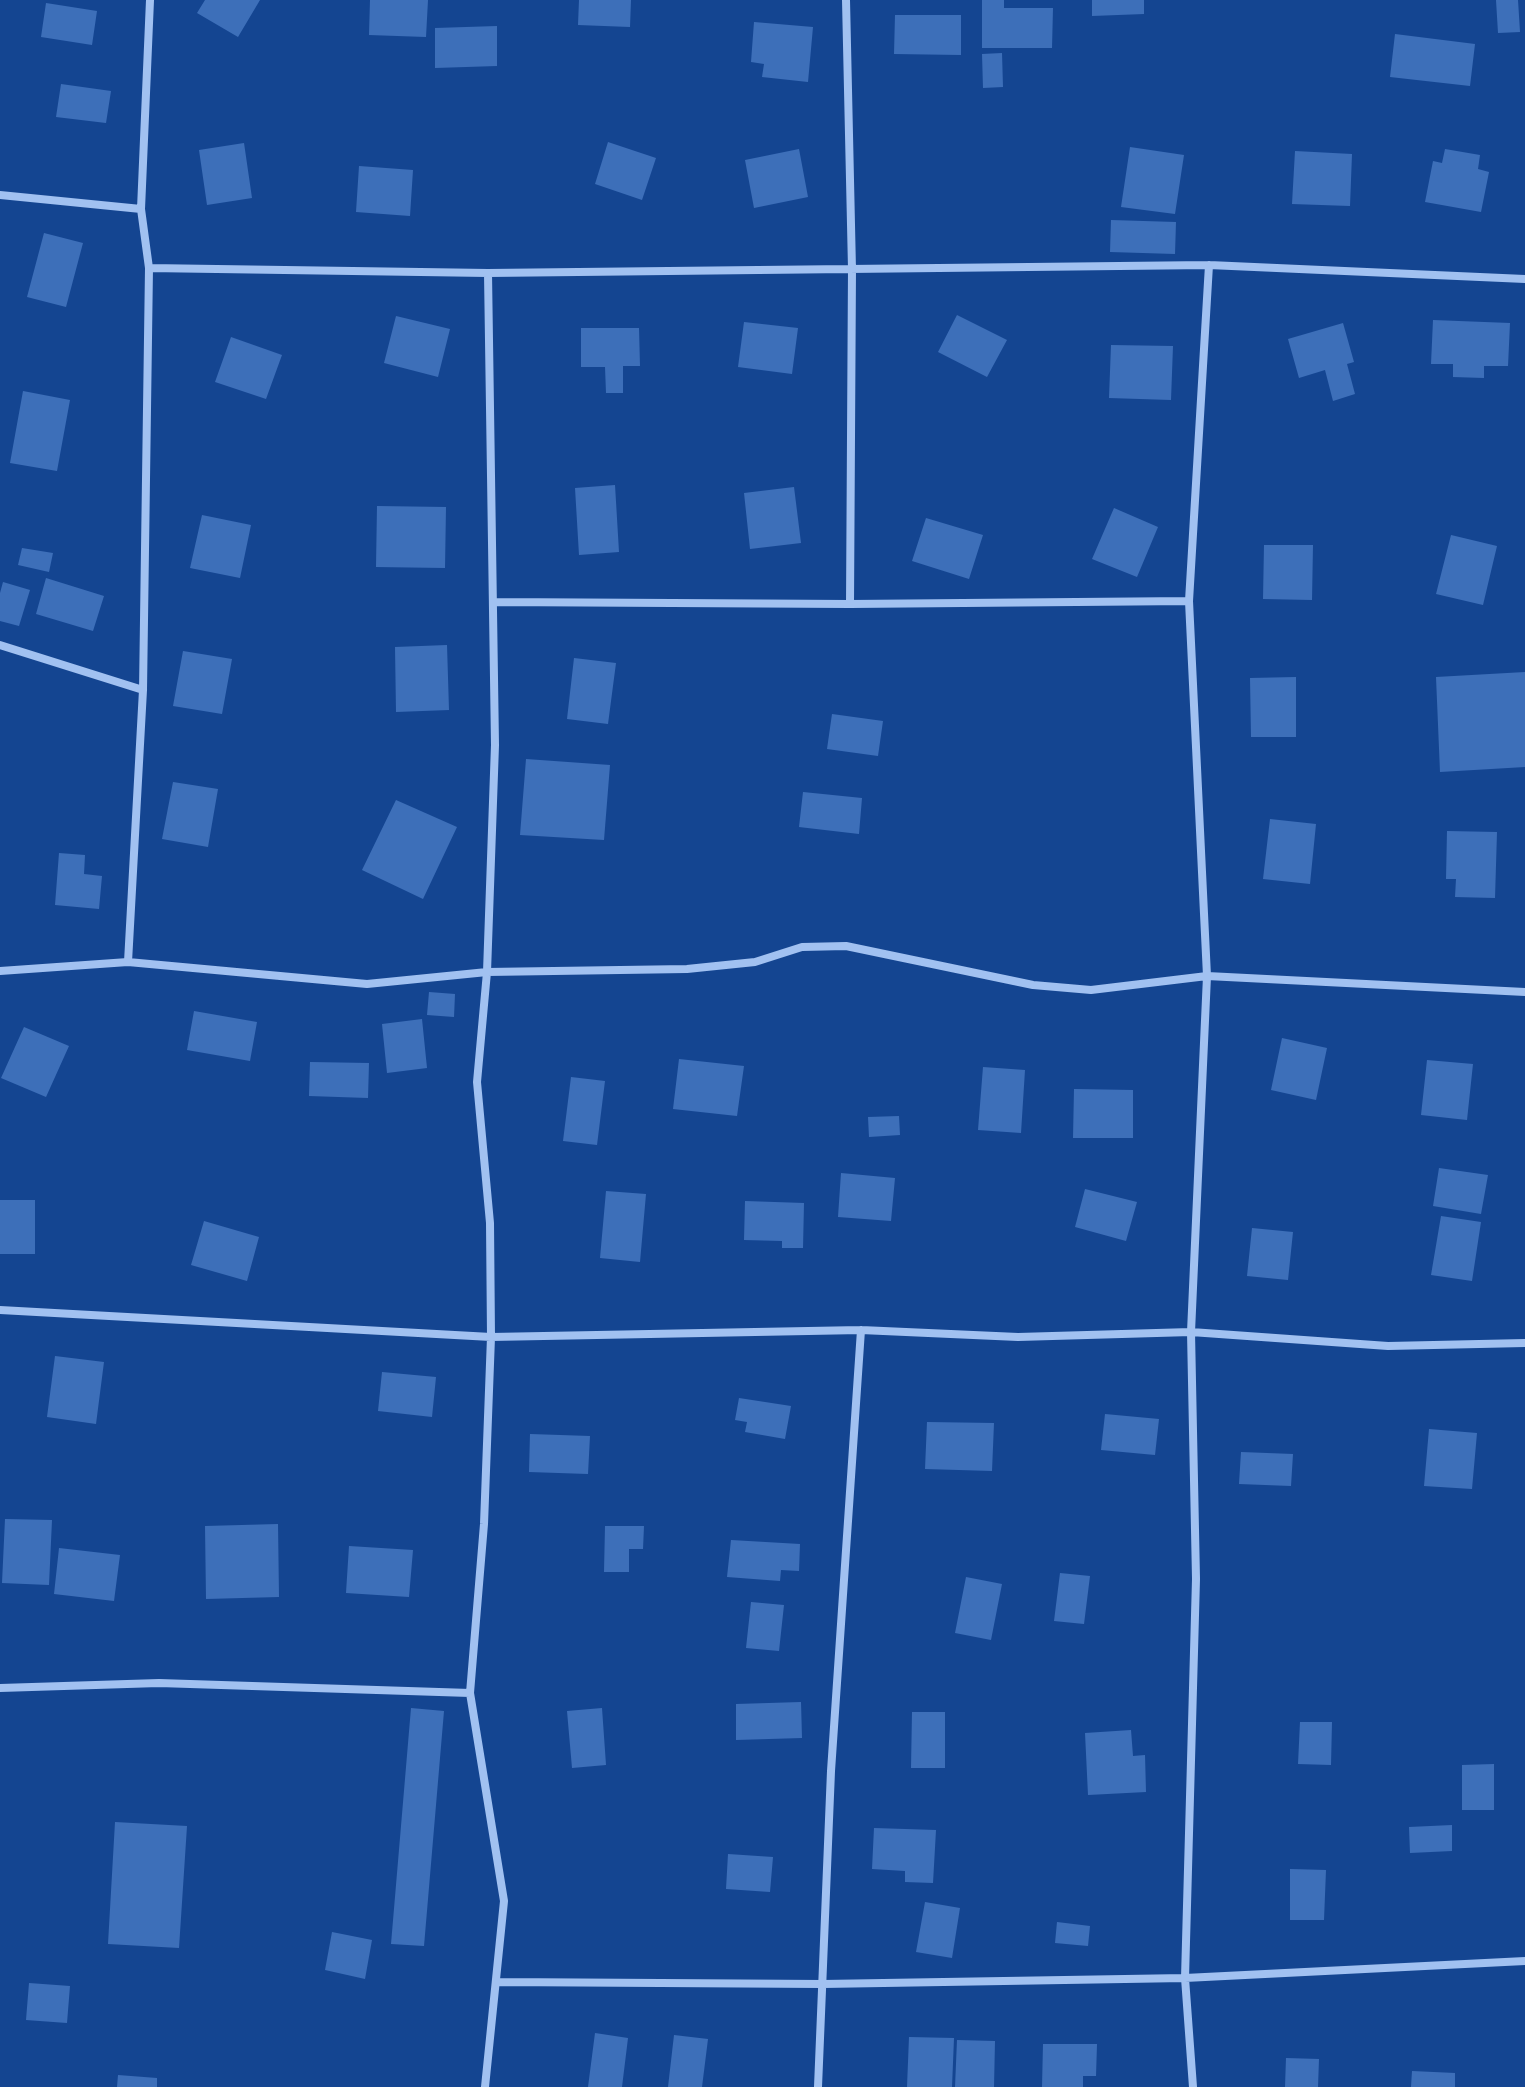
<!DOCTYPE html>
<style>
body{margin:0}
canvas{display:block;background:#144591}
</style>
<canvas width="1525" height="2087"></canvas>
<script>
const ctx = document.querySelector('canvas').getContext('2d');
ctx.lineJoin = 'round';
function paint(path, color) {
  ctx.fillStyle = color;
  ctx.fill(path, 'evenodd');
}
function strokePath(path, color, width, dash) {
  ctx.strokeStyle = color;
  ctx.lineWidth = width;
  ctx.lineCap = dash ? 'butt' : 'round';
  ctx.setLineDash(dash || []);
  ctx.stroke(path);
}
paint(new Path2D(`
 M205 0H260L238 37 197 13Z
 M370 0H428L426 37 369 35Z
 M579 0H631L630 27 578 25Z
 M982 0H1004V8H1053L1052 48H982Z
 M1092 0H1144V14L1092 16Z
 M1496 0H1518L1520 32 1498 33Z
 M46 3 97 11 92 45 41 37Z
 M895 15H961V55L894 54Z
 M754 22 813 27 808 82 762 77 764 64 751 62Z
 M497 26V66L435 68V28Z
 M1395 34 1475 44 1470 86 1390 77Z
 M1002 53 1003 87 983 88 982 54Z
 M61 84 111 91 106 123 56 117Z
 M608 142 656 158 642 200 595 184Z
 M244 143 252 198 207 205 199 150Z
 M1130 147 1184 155 1175 214 1121 207Z
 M799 149 808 197 754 208 745 160Z
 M1445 149 1480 155 1478 169 1489 172 1481 212 1425 202 1433 161 1442 163Z
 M1295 151 1352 154 1350 206 1292 204Z
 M359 166 413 170 410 216 356 212Z
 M1111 220 1176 222 1175 254 1110 252Z
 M44 233 83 243 66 307 27 297Z
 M957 315 1007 340 987 377 938 352Z
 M396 316 450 329 438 377 384 363Z
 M1433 320 1510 323 1508 366H1484V378L1453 377V364H1431Z
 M744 322 798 328 792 374 738 367Z
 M1343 323 1354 362 1347 364 1355 394 1333 401 1325 370 1299 378 1288 339Z
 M581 328H639L640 366H623V393H606L605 367H581Z
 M231 337 282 355 266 399 215 382Z
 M1111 345 1173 346 1171 400 1109 398Z
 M23 391 70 400 57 471 10 463Z
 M615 485 619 552 579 555 575 488Z
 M794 487 801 543 750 549 744 493Z
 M377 506 446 507 445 568 376 567Z
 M1114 508 1158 527 1137 577 1092 559Z
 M202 515 251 525 240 578 190 568Z
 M926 518 983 535 969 579 912 561Z
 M1451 535 1497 546 1483 605 1436 594Z
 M1264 545H1313L1312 600 1263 599Z
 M22 548 53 553 49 572 18 565Z
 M46 578 104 596 93 631 36 614Z
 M3 582 30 590 19 626 0 621V593Z
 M447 645 449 710 396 712 395 647Z
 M183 651 232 659 222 714 173 706Z
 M574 658 616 663 608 724 567 719Z
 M1525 672V767L1440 772 1436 677Z
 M1296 677V737H1251L1250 678Z
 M832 714 883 721 878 756 827 749Z
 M526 759 610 765 604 840 520 835Z
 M173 782 218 789 208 847 162 839Z
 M803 792 862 798 859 834 799 827Z
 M396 800 457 827 423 899 362 870Z
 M1270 819 1316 824 1310 884 1263 879Z
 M1447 831 1497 832 1495 898 1455 897 1456 879H1446Z
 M59 853 85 855 84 874 102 876 99 909 55 905Z
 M429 992 455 994 454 1017 427 1015Z
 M194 1011 257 1022 250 1061 187 1050Z
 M422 1019 427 1068 387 1073 382 1024Z
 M24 1027 69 1046 46 1097 1 1078Z
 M1282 1038 1327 1048 1316 1100 1271 1090Z
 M679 1059 744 1066 737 1116 673 1109Z
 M1427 1060 1473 1064 1467 1120 1421 1115Z
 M310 1062 369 1063 368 1098 309 1096Z
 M983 1067 1025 1070 1021 1133 978 1130Z
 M571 1077 605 1081 597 1145 563 1141Z
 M1074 1089 1133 1090V1138H1073Z
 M899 1116 900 1135 869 1137 868 1117Z
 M1439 1168 1488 1175 1481 1214 1433 1206Z
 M841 1173 895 1178 891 1221 838 1217Z
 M1085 1189 1137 1202 1126 1241 1075 1227Z
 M606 1191 646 1194 640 1262 600 1258Z
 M0 1200H35V1254H0Z
 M745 1201 804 1203 803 1248H782V1241L744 1240Z
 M1441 1216 1481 1222 1472 1281 1431 1275Z
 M204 1221 259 1237 247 1281 191 1265Z
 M1252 1228 1293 1232 1288 1280 1247 1276Z
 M55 1356 104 1362 96 1424 47 1417Z
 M382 1372 436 1377 432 1417 378 1411Z
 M739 1398 791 1406 785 1439 745 1432 747 1422 735 1420Z
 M1105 1414 1159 1419 1155 1455 1101 1450Z
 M927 1422 994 1423 992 1471 925 1469Z
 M1429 1429 1477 1433 1472 1489 1424 1486Z
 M530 1434 590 1436 588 1474 529 1472Z
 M1241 1452 1293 1454 1291 1486 1239 1484Z
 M5 1519 52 1520 49 1585 2 1583Z
 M278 1524 279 1597 206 1599 205 1526Z
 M605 1526H644L643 1549H629V1572H604Z
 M731 1540 800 1544 799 1571 781 1570 780 1581 727 1577Z
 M349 1546 413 1550 409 1597 346 1593Z
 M59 1548 120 1555 114 1601 54 1594Z
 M1060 1573 1090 1576 1084 1624 1054 1621Z
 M966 1577 1002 1584 991 1640 955 1633Z
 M751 1602 784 1605 779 1651 746 1648Z
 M801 1702 802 1738 736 1740V1704Z
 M411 1708 444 1711 424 1946 391 1944Z
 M602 1708 606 1765 572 1768 567 1711Z
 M912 1712H945V1768H911Z
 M1300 1722H1332L1331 1765 1298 1764Z
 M1131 1730 1133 1756 1145 1755 1146 1792 1088 1795 1085 1733Z
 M1494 1764V1810H1462V1765Z
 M115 1822 187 1826 179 1948 108 1944Z
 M1452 1825V1851L1410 1853 1409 1827Z
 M874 1828 936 1830 933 1883 905 1882V1871L872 1869Z
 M728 1854 773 1857 770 1892 726 1889Z
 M1290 1869 1326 1870 1324 1920H1290Z
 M925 1902 960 1908 952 1958 916 1952Z
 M1057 1922 1090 1926 1088 1946 1055 1943Z
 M332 1932 372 1940 365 1979 325 1970Z
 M29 1983 70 1986 67 2023 26 2020Z
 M595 2033 628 2038 622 2087H588Z
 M674 2035 708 2039 702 2087H668Z
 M909 2037 954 2038 952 2087H907Z
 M957 2040 995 2041 994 2087H955Z
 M1043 2044H1097L1096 2076H1083V2087H1042Z
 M1286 2058 1319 2059 1318 2087H1285Z
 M1412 2071 1455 2073V2087H1411Z
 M118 2075 157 2078V2087H117Z`), '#3d6fb9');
strokePath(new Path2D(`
 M846 0 852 269 850 604
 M0 195 141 209
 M149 268 488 273 1209 265 1525 279
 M494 602 850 604 1189 601
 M0 645 143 690
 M128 962 143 690 149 268 141 209 150 0
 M0 971 128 962 367 984 487 972 687 969 755 962 802 947 846 946 1033 985 1091 990 1207 976 1525 992
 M0 1310 491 1337 861 1330 1018 1337 1191 1332 1388 1346 1525 1343
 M0 1688 159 1683 470 1693
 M498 1982 823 1984 1185 1978 1525 1961
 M485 2087 504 1901 470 1693 484 1524 491 1337 490 1223 477 1082 487 972 495 745 488 273
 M818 2087 831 1771 861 1330
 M1193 2087 1185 1978 1196 1579 1191 1332 1207 976 1189 601 1209 265`), '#a1c1f1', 8);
</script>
